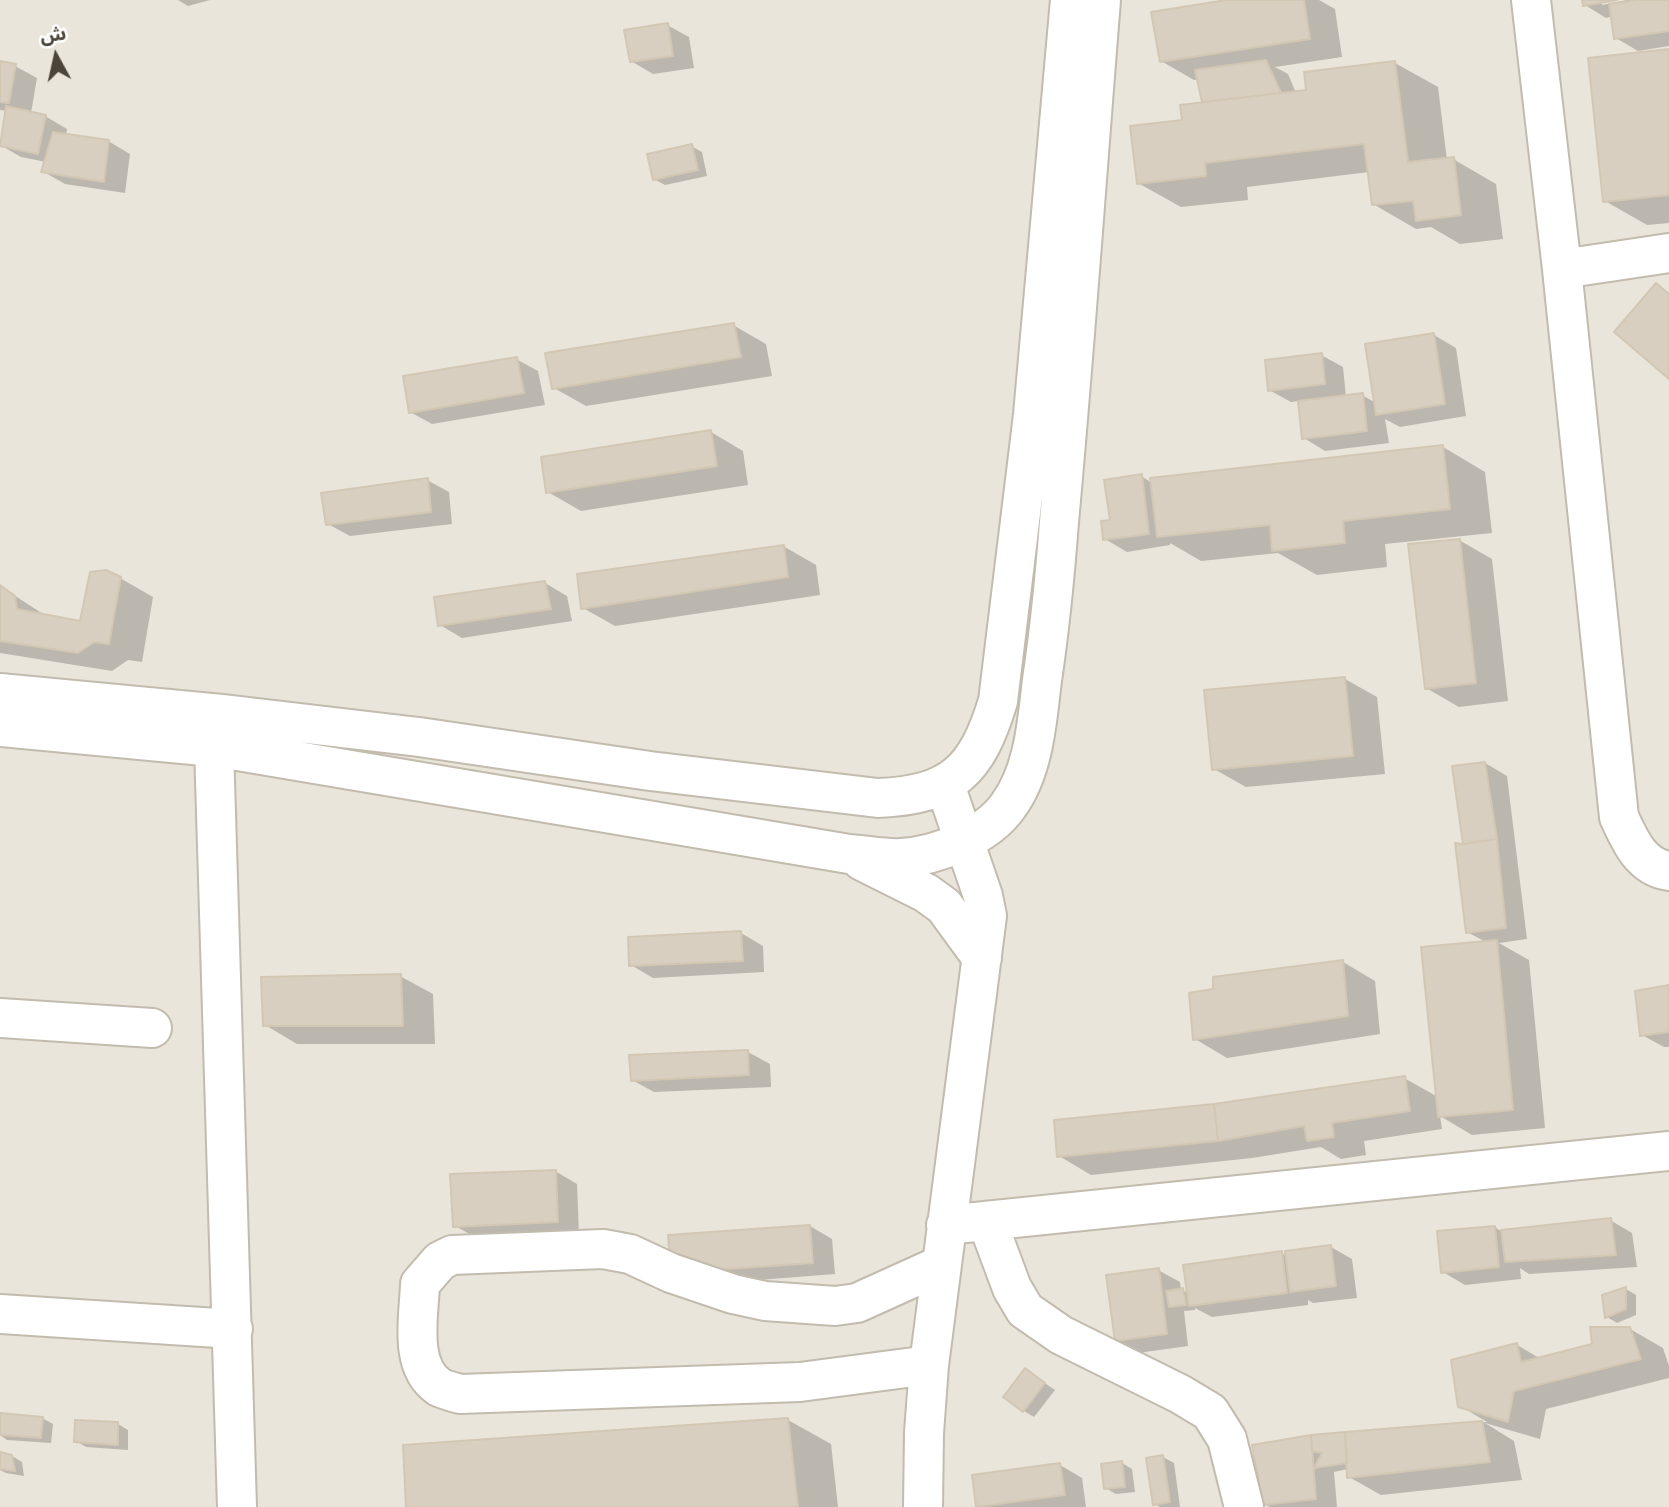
<!DOCTYPE html>
<meta charset="utf-8">
<style>
body{margin:0}
#map{position:relative;width:1669px;height:1507px;overflow:hidden;background:#f6f3ec;font-family:"Fira Sans Condensed","Noto Sans Arabic",sans-serif}
canvas{display:block}
.north{position:absolute;left:21px;top:21px;width:70px;height:70px;-webkit-text-stroke:5px #fff;paint-order:stroke;rotate:352deg;font-size:19px;font-weight:700;line-height:28px;text-align:center;color:#4b4439}
.north::after{content:'';display:block;margin:auto;width:24px;height:32px;background:#4b4439;clip-path:polygon(50% 0,100% 100%,50% 72%,0 100%)}
</style>
<div id="map">
<canvas width="1669" height="1507"></canvas>
<div class="north">ش</div>
</div>
<script>
const ctx = document.querySelector('canvas').getContext('2d');
ctx.lineJoin = 'round';
function paint(path, color) {
  ctx.fillStyle = color;
  ctx.fill(path, 'evenodd');
}
function strokePath(path, color, width, dash) {
  ctx.strokeStyle = color;
  ctx.lineWidth = width;
  ctx.lineCap = dash ? 'butt' : 'round';
  ctx.setLineDash(dash || []);
  ctx.stroke(path);
}
paint(new Path2D(`
 M0 0H1669V1507H0Z`), '#eae5da');
paint(new Path2D(`
 M178 0H210L188 6Z
 M1237 0H1319L1335 9 1342 57 1275 67 1288 74 1296 93 1308 92 1395 63 1438 87 1447 160 1453 159 1496 184 1503 239 1460 244 1431 227 1416 229 1373 204 1369 172 1247 187 1248 200 1181 207 1138 183 1184 121 1204 104 1199 79 1194 80 1161 61Z
 M1584 0H1607L1602 1V5L1627 0H1669V46L1638 51 1616 38 1613 16 1606 18 1585 5Z
 M667 25 689 37 694 68 653 74 631 61Z
 M1669 51V223L1647 225 1605 201Z
 M0 63 15 66 37 78 31 113 45 116 67 129 66 136 108 141 130 154 125 193 65 184 44 172 46 162 21 157 0 145 7 111 0 110Z
 M691 146 702 152 707 176 665 185 654 179Z
 M733 325 766 344 772 376 586 406 554 388Z
 M1434 335 1456 348 1466 416 1400 427 1385 419 1389 443 1325 451 1304 438 1299 401 1291 402 1269 390 1321 355 1343 367 1346 397 1362 395 1376 403Z
 M516 359 538 371 545 405 432 424 410 412Z
 M711 432 743 451 748 485 581 511 548 492Z
 M1443 447 1485 472 1492 533 1385 544 1387 567 1317 575 1278 553 1201 561 1170 543V545L1127 552 1105 539 1112 521 1141 476 1152 483Z
 M427 480 449 492 452 524 350 536 328 524Z
 M1459 540 1492 559 1508 701 1459 707 1426 688Z
 M783 546 816 565 820 595 615 626 583 608Z
 M120 578 153 597 142 662 128 660 112 671 0 653V586L46 616 81 623Z
 M545 583 567 596 572 621 462 638 440 625Z
 M1345 679 1377 697 1385 774 1246 787 1214 769Z
 M1485 763 1507 776 1527 939 1499 943 1529 960 1545 1128 1472 1135 1440 1116 1442 1129 1364 1141 1366 1155 1341 1159 1321 1147 1252 1158 1091 1175 1059 1156 1215 1105 1404 1078 1438 1097 1486 942 1467 932 1465 846Z
 M741 933 763 946 764 972 653 978 631 965Z
 M1343 962 1375 981 1380 1034 1227 1058 1195 1039Z
 M400 976 433 994 435 1044H297L265 1025Z
 M1669 987V1047H1664L1642 1035Z
 M748 1052 770 1064 771 1087 654 1092 632 1080Z
 M555 1171 577 1184 579 1234 477 1238 455 1226Z
 M1610 1220 1632 1233 1637 1267 1529 1274 1520 1268 1521 1279 1465 1285 1443 1272 1495 1227 1502 1232Z
 M810 1226 832 1239 835 1274 695 1285 670 1237Z
 M1331 1247 1352 1259 1357 1298 1313 1303 1308 1300V1305L1212 1317 1195 1308V1310L1184 1311 1188 1346 1138 1353 1117 1340 1158 1270 1180 1282 1181 1290 1189 1293 1282 1253 1288 1257Z
 M1626 1289 1636 1295V1315L1617 1323 1607 1317 1604 1296Z
 M1630 1329 1663 1348 1669 1366V1378L1546 1409 1540 1439 1485 1423 1514 1441 1522 1480 1381 1495 1349 1477 1348 1469 1334 1472 1337 1507H1270L1264 1504 1254 1447 1345 1433 1487 1422 1460 1406 1517 1345 1541 1359 1594 1345Z
 M1025 1370 1055 1390 1034 1417 1024 1411Z
 M0 1415 42 1418 53 1424 51 1443 7 1440 0 1435Z
 M788 1420 831 1444 838 1507H407Z
 M118 1424 128 1430V1450L86 1447 76 1441Z
 M0 1454 12 1456 22 1462 24 1476 6 1473 0 1470Z
 M1163 1457 1174 1463 1180 1507H1160L1155 1504Z
 M1122 1463 1132 1469 1135 1492 1116 1494 1105 1488Z
 M1060 1465 1082 1478 1086 1507H978Z`), '#0003');
const building = new Path2D(`
 M1226 0H1304L1310 39 1160 62 1151 12Z
 M1582 0H1617L1583 6Z
 M1637 0H1669V31L1614 39 1609 4Z
 M668 23 673 56 630 62 624 30Z
 M1669 49V195L1603 202 1588 58Z
 M1266 60 1281 93 1202 102 1195 70Z
 M0 61 16 64 9 103 0 102Z
 M1395 61 1408 162 1454 157 1461 215 1416 221 1413 201 1372 205 1364 144 1205 163 1206 176 1137 184 1130 126 1182 120 1180 105 1306 90 1304 72Z
 M6 106 46 115 38 154 0 146Z
 M53 132 109 140 104 182 41 172Z
 M692 144 698 170 653 180 647 154Z
 M1656 283 1669 294V379L1614 332Z
 M734 323 741 357 552 389 545 353Z
 M1434 333 1445 404 1376 415 1365 344Z
 M1322 353 1325 384 1268 391 1265 360Z
 M517 357 524 393 409 413 403 376Z
 M1363 393 1367 431 1302 439 1298 401Z
 M711 430 717 466 546 493 541 457Z
 M1443 445 1450 509 1343 521 1345 543 1272 551 1270 525 1157 537 1150 478Z
 M1142 474 1149 534 1103 540 1101 521 1110 520 1104 480Z
 M428 478 431 512 326 525 321 493Z
 M1460 539 1476 683 1425 689 1408 544Z
 M784 545 788 577 581 609 577 574Z
 M106 570 121 577 109 644 94 642 78 653 0 641V585L15 596 17 609 80 621 90 572Z
 M545 581 551 609 438 626 434 597Z
 M1345 677 1353 756 1212 770 1204 690Z
 M1485 762 1497 839 1463 844 1452 766Z
 M1497 839 1506 928 1466 933 1455 843 1463 844Z
 M741 931 743 961 629 966 628 937Z
 M1497 940 1513 1110 1438 1117 1421 947Z
 M1343 960 1348 1016 1193 1040 1189 993 1213 989V977Z
 M401 974 403 1026H263L261 977Z
 M1669 985V1032L1640 1036 1635 991Z
 M748 1050 749 1075 631 1081 629 1055Z
 M1405 1076 1410 1111 1332 1123 1334 1137 1307 1141 1304 1126 1218 1141 1214 1104Z
 M1214 1104 1218 1141 1057 1157 1054 1120Z
 M556 1170 558 1222 453 1227 450 1174Z
 M1611 1218 1616 1255 1505 1262 1501 1230Z
 M810 1225 813 1263 671 1273 668 1235Z
 M1495 1226 1499 1267 1441 1273 1437 1231Z
 M1331 1245 1336 1286 1290 1292 1285 1251Z
 M1282 1251 1287 1293 1189 1306 1183 1265Z
 M1159 1268 1167 1334 1115 1341 1106 1275Z
 M1626 1287V1309L1605 1318 1602 1295Z
 M1183 1288 1186 1305 1169 1307 1166 1291Z
 M1590 1327H1630L1641 1359 1514 1391 1508 1422 1458 1407 1451 1360 1517 1343 1521 1362 1592 1344Z
 M1025 1368 1045 1383 1023 1412 1003 1397Z
 M0 1413 43 1417 41 1438 0 1435Z
 M788 1418 798 1507H406L403 1445Z
 M75 1420 118 1422V1445L74 1442Z
 M1482 1421 1490 1462 1347 1478 1345 1432Z
 M1345 1432 1347 1463 1314 1468 1322 1453 1312 1451 1311 1435Z
 M1311 1435 1316 1499 1263 1505 1252 1445Z
 M0 1452 12 1455 15 1471 0 1469Z
 M1163 1455 1170 1502 1153 1505 1146 1458Z
 M1122 1461 1125 1487 1104 1489 1101 1464Z
 M1060 1463 1065 1495 976 1507 972 1475Z`);
paint(building, '#d8cfc1');
strokePath(building, '#d3c7b4', 2);
const minor = new Path2D(`
 M1531 0 1562 269 1619 817C1630 841 1641 867 1669 871
 M1562 269 1669 253
 M0 693 222 714 419 737 650 771 878 798C953 795 977 770 998 701L1033 415 1070 0
 M0 727 214 747 849 854C866 855 884 859 901 858 937 856 987 836 1008 806 1034 771 1037 722 1042 680 1050 627 1055 575 1059 522 1075 348 1087 174 1101 0
 M214 747 237 1507
 M862 861 926 893 944 906 982 958
 M0 1018 152 1028
 M987 1221 1012 1288 1025 1310 1061 1335 1180 1394 1210 1412 1227 1439 1244 1507
 M946 1225 1669 1151
 M0 1314 233 1329
 M929 1365 800 1382 460 1394C453 1392 445 1390 439 1387 408 1366 419 1316 420 1284L440 1261 452 1255 603 1249 630 1254 671 1273 733 1294 765 1301 835 1306 857 1303 941 1265
 M923 1507 924 1433 929 1365 987 916 983 896 945 785`);
strokePath(minor, '#c2bbae', 42);
strokePath(minor, '#fff', 38);
</script>
